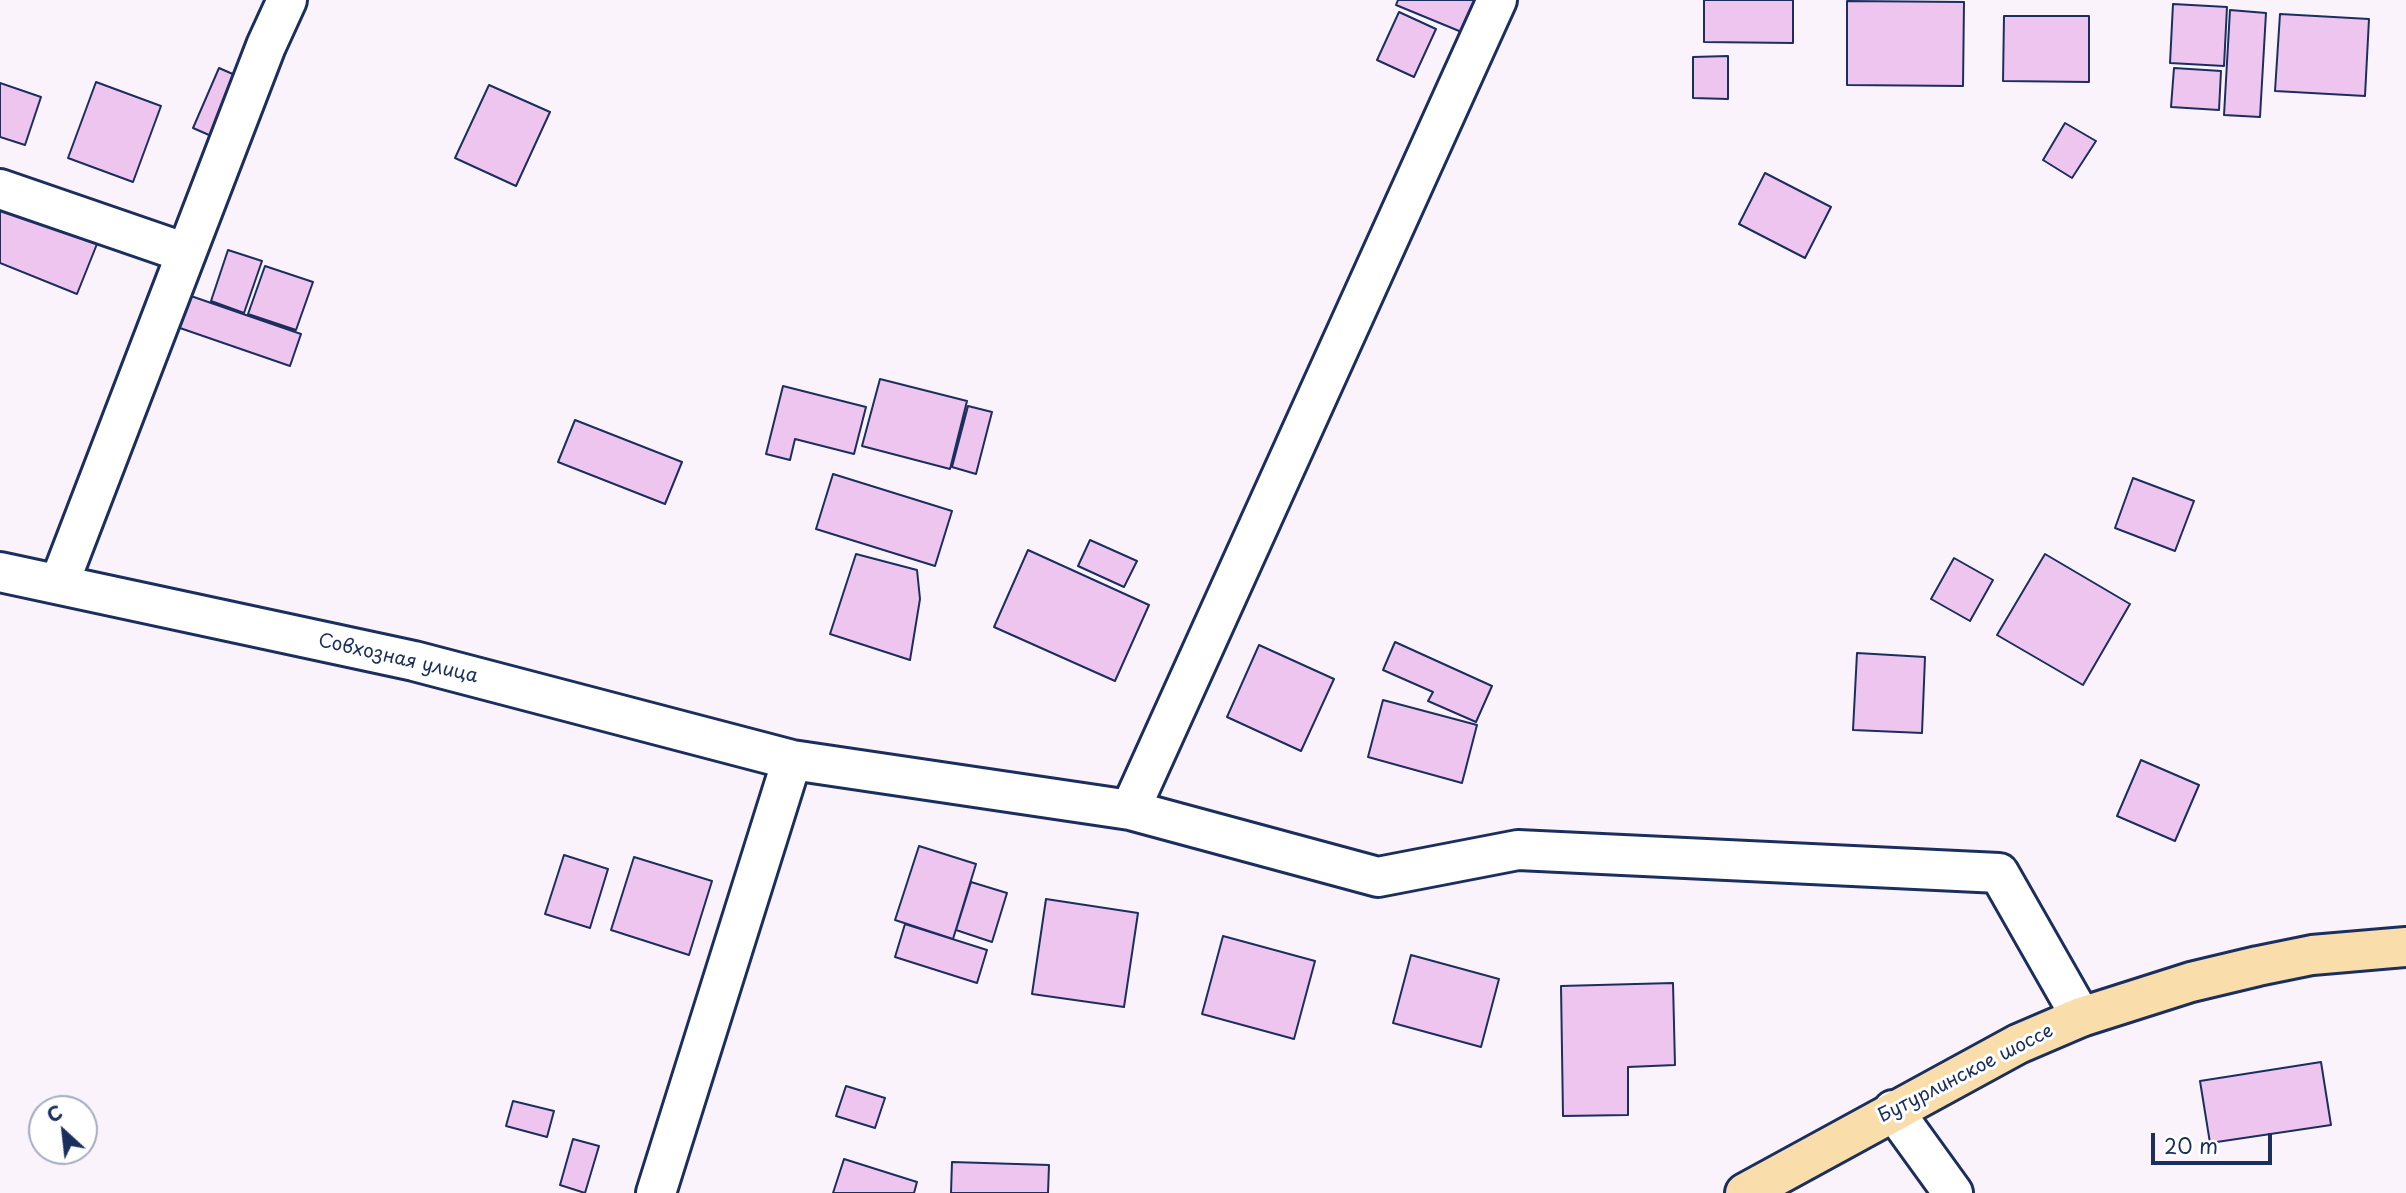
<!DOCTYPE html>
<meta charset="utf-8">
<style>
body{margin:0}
#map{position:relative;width:2406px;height:1193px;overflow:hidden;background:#fbf3fc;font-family:"Playpen Sans",sans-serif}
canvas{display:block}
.north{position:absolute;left:28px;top:1095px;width:70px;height:70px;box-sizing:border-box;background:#fff;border:2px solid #a4acbf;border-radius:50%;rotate:333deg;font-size:19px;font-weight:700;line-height:28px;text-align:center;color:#1b2f5e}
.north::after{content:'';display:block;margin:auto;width:24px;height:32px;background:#1b2f5e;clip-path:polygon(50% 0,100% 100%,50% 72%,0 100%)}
.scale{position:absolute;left:2151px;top:1133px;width:121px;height:32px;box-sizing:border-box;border:4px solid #1b2f5e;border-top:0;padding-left:9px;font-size:21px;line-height:24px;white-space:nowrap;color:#1b2f5e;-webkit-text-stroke:5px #fff;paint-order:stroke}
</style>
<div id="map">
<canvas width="2406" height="1193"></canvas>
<div class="north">С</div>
<div class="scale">20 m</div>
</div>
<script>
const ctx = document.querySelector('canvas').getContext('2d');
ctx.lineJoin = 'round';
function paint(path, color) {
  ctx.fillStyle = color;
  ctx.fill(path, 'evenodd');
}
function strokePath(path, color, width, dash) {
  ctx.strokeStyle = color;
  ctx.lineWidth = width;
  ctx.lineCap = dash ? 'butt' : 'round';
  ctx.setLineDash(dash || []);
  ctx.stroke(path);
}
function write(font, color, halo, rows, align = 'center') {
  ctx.font = font + ' "Playpen Sans",sans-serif';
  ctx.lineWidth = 6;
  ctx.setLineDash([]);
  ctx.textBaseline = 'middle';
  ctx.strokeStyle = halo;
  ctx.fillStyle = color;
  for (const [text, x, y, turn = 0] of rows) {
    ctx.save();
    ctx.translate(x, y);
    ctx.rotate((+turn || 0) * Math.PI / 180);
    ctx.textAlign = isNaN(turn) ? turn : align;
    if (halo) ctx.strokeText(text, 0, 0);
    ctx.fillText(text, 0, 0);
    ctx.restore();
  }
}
const building = new Path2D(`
 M1398 0H1478L1464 33 1396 5Z
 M1704 0H1793V43L1704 42Z
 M1847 1 1964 2 1963 86 1847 85Z
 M2173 4 2227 7 2224 66 2170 63Z
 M2230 10 2266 13 2260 117 2224 115Z
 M1399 12 1436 29 1414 77 1377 60Z
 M2280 14 2369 19 2365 96 2275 91Z
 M2004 16H2089V82L2003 81Z
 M1728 56V99L1693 98V57Z
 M219 68 251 82 225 142 193 128Z
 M2174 68 2221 71 2219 110 2171 107Z
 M96 82 161 106 133 182 68 158Z
 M0 83 41 97 25 145 0 137Z
 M489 85 550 112 516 186 455 158Z
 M2065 123 2096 141 2072 178 2043 160Z
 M1765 173 1831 207 1805 258 1739 224Z
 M0 188 103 229 77 294 0 263Z
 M228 250 262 261 244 313 211 301Z
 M265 266 313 282 296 330 248 314Z
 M188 295 301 334 290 366 177 327Z
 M880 379 967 401 950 469 862 446Z
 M783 386 866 407 854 454 795 439 790 460 766 454Z
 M968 406 992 412 976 474 952 467Z
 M575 420 682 462 665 504 558 462Z
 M833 474 952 511 935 566 816 529Z
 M2133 478 2194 501 2175 551 2115 528Z
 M1090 540 1137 561 1124 587 1078 566Z
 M1028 550 1149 605 1115 681 994 627Z
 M856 554 917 570 920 599 910 660 830 634Z
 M2045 554 2130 604 2083 685 1997 635Z
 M1954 558 1993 580 1970 621 1931 599Z
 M1395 642 1492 686 1476 722 1428 701 1433 692 1383 670Z
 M1259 645 1334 679 1301 751 1227 717Z
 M1857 653 1925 657 1922 733 1853 730Z
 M1383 700 1477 725 1462 783 1368 757Z
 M2141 760 2199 785 2175 841 2117 816Z
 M919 846 976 864 953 939 895 920Z
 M564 855 608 869 590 928 545 914Z
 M634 857 712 881 689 955 611 930Z
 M971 882 1007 893 992 942 956 930Z
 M1046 899 1138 913 1124 1007 1032 994Z
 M905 924 987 950 977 983 895 957Z
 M1223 936 1315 961 1294 1039 1202 1014Z
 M1411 955 1499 979 1481 1047 1393 1023Z
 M1673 983 1675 1065 1628 1067V1115L1563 1116 1561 986Z
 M2321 1062 2331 1125 2210 1143 2200 1081Z
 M846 1086 885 1098 875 1128 836 1116Z
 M513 1101 554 1111 547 1137 506 1126Z
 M573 1139 599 1146 585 1193 560 1185Z
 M844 1159 917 1182 914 1193H833Z
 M952 1162 1049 1165 1048 1193H951Z`);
paint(building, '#edc5ee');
strokePath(building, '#1b2f5e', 2);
const minor = new Path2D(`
 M0 189 186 253
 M0 572 414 661 792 760 1130 810 1378 877 1518 850 1999 873 2081 1017
 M59 584 266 46 287 0
 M1130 810 1497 0
 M1893 1110 1953 1193
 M656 1193 792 760`);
const major = new Path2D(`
 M1745 1193 2018 1044 2081 1017 2191 982 2258 966 2312 955 2406 947`);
strokePath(minor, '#1b2f5e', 44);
strokePath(major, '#1b2f5e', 44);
strokePath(minor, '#fff', 38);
strokePath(major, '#f9ddab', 38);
write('19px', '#1b2f5e', '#fff', [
 ["Совхозная улица",398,659,13],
 ["Бутурлинское шоссе",1966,1074,-27]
]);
</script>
